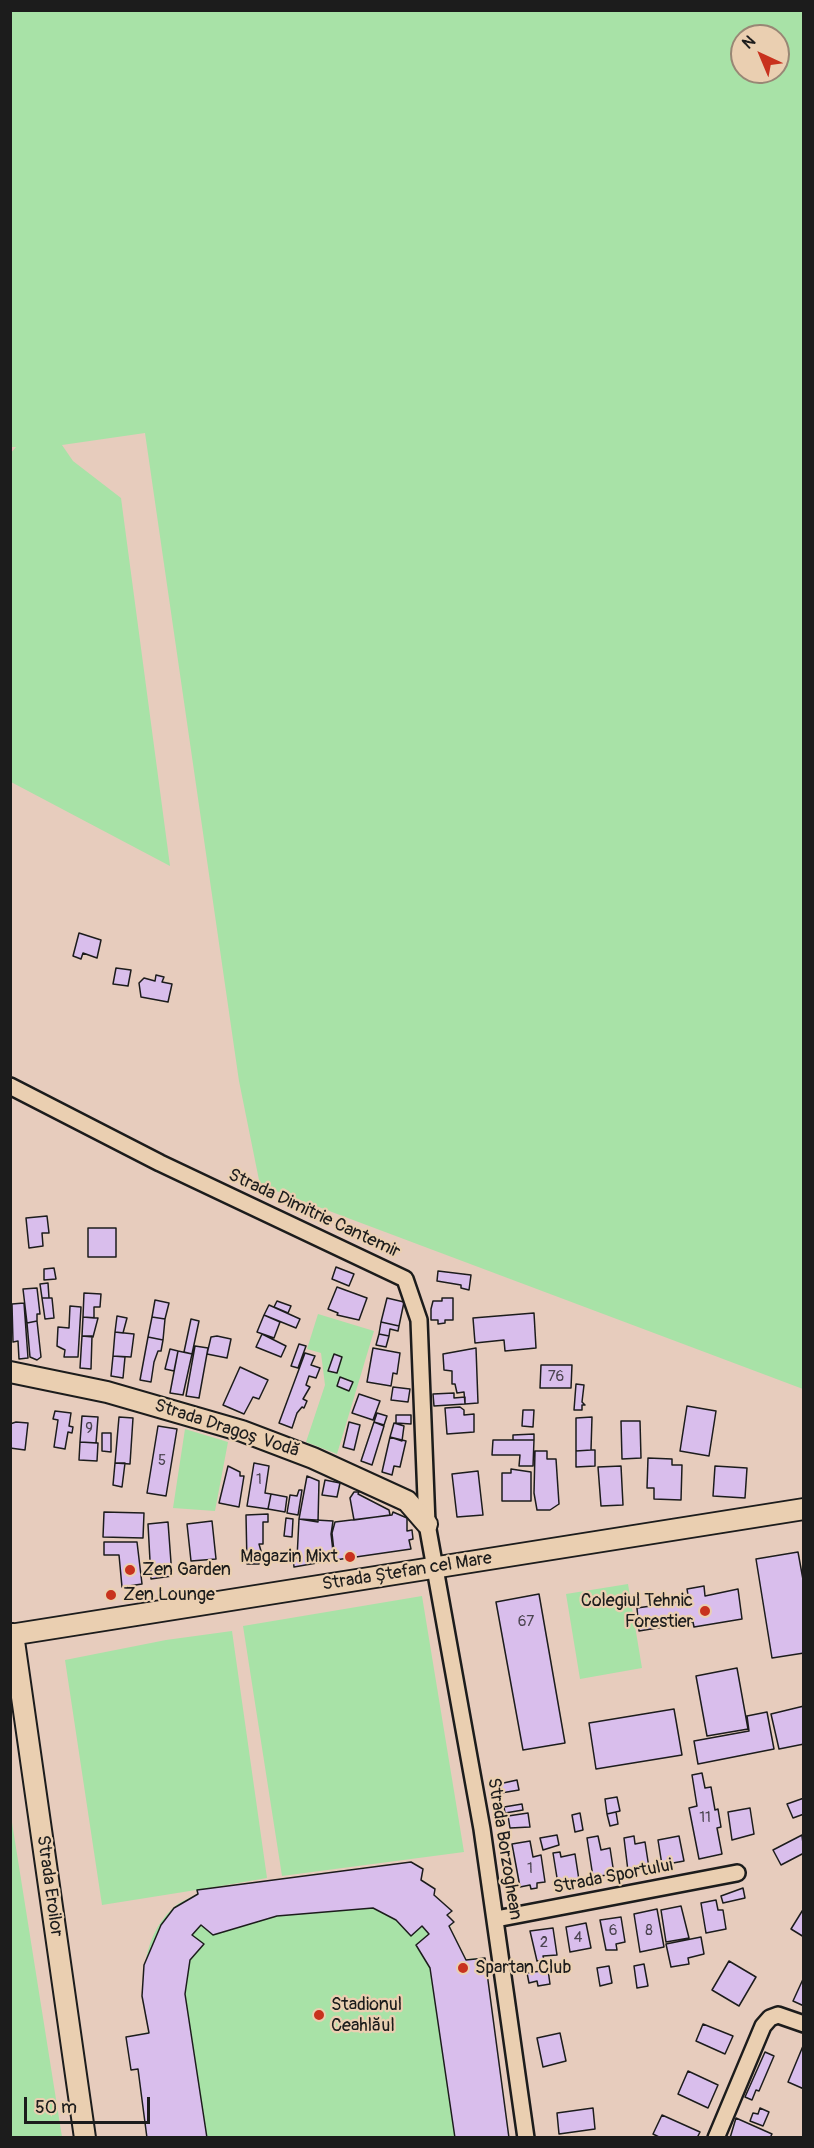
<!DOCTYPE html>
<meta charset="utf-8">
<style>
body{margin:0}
#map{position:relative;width:814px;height:2148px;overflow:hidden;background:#e7ccbd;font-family:Pangolin,sans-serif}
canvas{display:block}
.frame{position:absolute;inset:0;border:12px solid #1c1c1c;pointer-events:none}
.north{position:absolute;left:730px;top:24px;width:60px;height:60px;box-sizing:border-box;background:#eacfb1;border:2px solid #988775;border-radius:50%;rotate:316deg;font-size:16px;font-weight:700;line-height:24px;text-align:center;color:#1c1c1c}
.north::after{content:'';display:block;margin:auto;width:21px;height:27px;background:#c8321e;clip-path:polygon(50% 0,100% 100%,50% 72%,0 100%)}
.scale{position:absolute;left:24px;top:2097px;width:126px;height:27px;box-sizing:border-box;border:3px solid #1c1c1c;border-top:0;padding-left:8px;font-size:18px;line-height:21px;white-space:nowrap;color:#1c1c1c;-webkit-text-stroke:4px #eacfb1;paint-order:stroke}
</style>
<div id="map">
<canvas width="814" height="2148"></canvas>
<div class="frame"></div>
<div class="north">N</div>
<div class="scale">50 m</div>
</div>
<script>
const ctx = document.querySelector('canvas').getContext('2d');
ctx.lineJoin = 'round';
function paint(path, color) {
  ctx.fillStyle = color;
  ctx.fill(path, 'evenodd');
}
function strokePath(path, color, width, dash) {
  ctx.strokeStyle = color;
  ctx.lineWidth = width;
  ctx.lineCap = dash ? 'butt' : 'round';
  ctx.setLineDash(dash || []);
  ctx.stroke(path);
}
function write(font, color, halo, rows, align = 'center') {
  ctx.font = font + ' Pangolin,sans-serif';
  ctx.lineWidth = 4.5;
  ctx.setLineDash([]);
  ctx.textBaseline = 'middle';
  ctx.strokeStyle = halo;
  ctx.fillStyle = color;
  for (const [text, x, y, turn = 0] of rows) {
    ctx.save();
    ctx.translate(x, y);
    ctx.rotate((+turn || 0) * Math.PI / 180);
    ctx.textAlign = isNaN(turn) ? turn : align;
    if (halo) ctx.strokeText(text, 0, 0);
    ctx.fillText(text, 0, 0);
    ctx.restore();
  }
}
paint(new Path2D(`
 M11 10 803 11V1389L260 1185 239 1081 145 433 62 445 73 461 121 498 170 866 11 782 10 454 16 447H10ZM742 36H778V72H742Z
 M318 1314 374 1331 337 1454 306 1442 325 1385 321 1353 307 1349Z
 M185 1429 228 1442 215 1511 173 1508Z
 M628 1584 642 1668 580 1679 566 1594Z
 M422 1596 464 1852 282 1876 243 1626Z
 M232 1631 267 1878 198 1890 411 1862 423 1869 421 1880 435 1889 434 1895 452 1911 447 1915 454 1922 450 1927 466 1959 485 1958 509 2137H147L138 2069 131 2070 126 2037 149 2032C141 1990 138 1941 173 1908 179 1902 190 1898 198 1894L196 1890 102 1905 65 1660 166 1640Z
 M10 1810 62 2137H11Z`), '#a8e2a7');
const building = new Path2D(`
 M79 933 101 940 97 958 83 953 81 959 73 956Z
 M116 968 131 970 128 986 113 984Z
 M156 975 164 977 162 982 172 984 168 1002 141 997 139 983 144 978 155 981Z
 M47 1216 49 1233H42L43 1246 29 1248 26 1218Z
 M88 1228H116V1257H88Z
 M336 1267 354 1274 349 1286 332 1279Z
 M54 1268 56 1279 44 1280V1269Z
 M438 1271 471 1275 469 1290 461 1288V1285L437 1281Z
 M48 1283 49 1298H42L40 1284Z
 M337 1287 367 1298 359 1320 337 1315 338 1313 328 1309Z
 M37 1288 40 1314H37V1321L27 1323 23 1289Z
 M84 1293 101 1294 100 1307H94V1318L83 1317Z
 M42 1298H52L54 1318 45 1319Z
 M387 1298 404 1302 399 1326 381 1322Z
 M442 1298H453V1320H445V1323L438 1324V1320H431V1309L433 1301H442Z
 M155 1300 169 1303 165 1319 152 1317Z
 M277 1301 291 1306 288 1313 274 1307Z
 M24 1303 28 1358 19 1359 18 1341 13 1342 12 1304Z
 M269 1305 300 1319 296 1328 264 1315Z
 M70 1306 81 1307 78 1357H64L65 1350 57 1346 58 1327 69 1328Z
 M534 1313 536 1348 505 1351 504 1340 475 1343 473 1318Z
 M264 1315 280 1322 274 1338 257 1332Z
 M117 1316 127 1318 123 1333 115 1332Z
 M83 1317 98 1318 93 1337 82 1336Z
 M152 1317 165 1319 163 1340 148 1337Z
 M191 1319 199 1321 192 1354 184 1352Z
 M37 1321 41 1357 37 1360 30 1357 27 1323Z
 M381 1322 399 1326 398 1331 390 1329 389 1336 379 1334Z
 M115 1332 134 1334 131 1357 113 1356Z
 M262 1334 286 1346 281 1357 256 1347Z
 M379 1334 389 1336 386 1347 376 1345Z
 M82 1336H92L91 1369 80 1368Z
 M217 1336 231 1339 227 1358 207 1354 211 1337Z
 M148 1337 163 1340 161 1351H158L154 1362 151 1382 140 1380Z
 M299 1344 306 1346 298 1368 291 1366Z
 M195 1346 208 1348 199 1398 186 1396Z
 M373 1348 400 1353 397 1374 393 1373 391 1386 367 1382Z
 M476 1348 478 1403 465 1404 464 1392 457 1393 455 1384H452V1371L444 1370 443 1354Z
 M170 1349 178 1351 174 1371 165 1369Z
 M178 1351 192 1354 183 1395 170 1393Z
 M305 1353 315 1356 311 1365 320 1368 316 1378 309 1376 306 1385 310 1387 303 1399 307 1401 304 1408 302 1407 297 1413 292 1428 279 1423Z
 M334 1354 342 1357 337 1373 328 1371Z
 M113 1356 125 1357 123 1378 111 1376Z
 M541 1365H572L571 1388H540Z
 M240 1367 268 1380 259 1399 253 1397 244 1414 223 1405Z
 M340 1377 353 1382 349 1391 337 1386Z
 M576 1384 584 1385 582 1402 585 1405H582V1410H574Z
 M393 1387 410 1389 408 1402 391 1400Z
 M454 1393V1398L465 1397V1404L434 1406 433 1394Z
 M359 1394 380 1401 373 1420 352 1413Z
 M687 1406 716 1411 709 1456 680 1451Z
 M460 1407 464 1410V1415L474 1414V1432L447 1434 445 1408Z
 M523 1410H534L533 1427 522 1426Z
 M55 1411 71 1413 69 1426 73 1427 72 1433 68 1432 65 1449 54 1447 58 1420 53 1419Z
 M377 1413 387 1416 384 1425 374 1422Z
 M396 1415H411V1424L396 1423Z
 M82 1416 98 1417 96 1443 80 1442Z
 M119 1417 133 1418 130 1464 115 1463Z
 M592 1417 591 1450 576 1451V1418Z
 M621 1421H640L641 1458 622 1459Z
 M16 1422 28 1423 25 1450 10 1448V1424Z
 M349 1422 360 1425 354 1450 343 1447Z
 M374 1422 384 1426 372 1465 361 1461Z
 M394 1423 404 1426 402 1441 390 1437Z
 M158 1426 177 1429 166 1496 147 1493Z
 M102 1433H111V1452L102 1451Z
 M534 1434V1440H513V1435Z
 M390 1437 406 1441 400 1467 394 1466 392 1475 382 1472Z
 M493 1440H534L533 1466H519L520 1455H492Z
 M80 1442 98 1443 97 1461 79 1460Z
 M591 1450H595V1466L576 1467V1451Z
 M535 1451H547V1459H556L559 1504 550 1510H537L534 1493Z
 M648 1458 672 1459V1465H682L681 1500 654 1499V1488H647Z
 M115 1463H125L122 1487 113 1485Z
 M254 1463 269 1466 265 1493 271 1494 268 1509 247 1506Z
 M228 1466 240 1472V1476H244L239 1507 219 1503Z
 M621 1466 623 1505 601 1506 598 1467Z
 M715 1466 747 1468 745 1498 713 1496Z
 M511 1469 531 1472V1501H502V1473H511Z
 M478 1471 483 1515 457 1517 452 1474Z
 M307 1476 319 1481 318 1522 299 1519Z
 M325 1480 340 1483 337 1497 322 1495Z
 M299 1490H302L298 1515 287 1513 290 1495 297 1496Z
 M354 1492H359L358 1494 389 1510 390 1515 354 1520 350 1498Z
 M271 1494 287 1497 285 1512 268 1509Z
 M104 1512 144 1513 143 1538 103 1537Z
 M393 1512 407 1518V1531L412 1530 413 1539 409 1540 411 1549 335 1560 332 1533 335 1522 392 1515Z
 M268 1514V1522H263V1544H259L263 1558H259V1564H247L246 1515Z
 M286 1518 293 1519 292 1537 284 1536Z
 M299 1519 333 1521 331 1534 334 1560 294 1567 293 1558H297Z
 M212 1521 216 1559 191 1561 187 1524Z
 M168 1522 172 1576 151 1579 148 1524Z
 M104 1542H137L142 1584 122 1587 119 1555H104Z
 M798 1552 804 1585V1653L772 1658 756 1559Z
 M704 1586 705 1596 738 1589 742 1619 694 1627 693 1622 639 1631 637 1608 651 1606 654 1602V1605L678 1602 677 1596 688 1595 687 1589Z
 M539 1594 565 1743 523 1750 496 1602Z
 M737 1668 748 1729 707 1736 696 1676Z
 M804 1706V1744L779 1749 771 1714Z
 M674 1709 682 1755 596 1769 589 1723Z
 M767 1712 774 1749 698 1764 694 1741 749 1731 747 1716Z
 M702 1773 705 1788 711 1787 715 1810 718 1809 721 1827 717 1828 722 1854 699 1859 689 1808 697 1806 692 1775Z
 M517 1780 519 1790 501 1793 499 1784Z
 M617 1797 620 1811 607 1814 605 1799Z
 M804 1798V1814L793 1818 787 1804Z
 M522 1804 523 1810 505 1813 504 1807Z
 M750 1808 754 1834 732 1840 728 1812Z
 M616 1812 618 1824 610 1826 607 1814Z
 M528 1813 530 1827 510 1828 508 1816Z
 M580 1813 583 1830 575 1832 572 1815Z
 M557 1835 559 1845 543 1850 540 1838Z
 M802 1835 804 1853 781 1865 773 1850Z
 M598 1836 601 1850 610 1848 614 1874 593 1877 587 1838Z
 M634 1836 635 1844 645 1842 649 1868 628 1871 624 1838Z
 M679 1836 684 1861 662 1865 658 1840Z
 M530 1841 533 1857 541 1855 545 1882 537 1883V1888L531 1889 530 1885 520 1887 512 1844Z
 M560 1852 561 1857 575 1854 579 1880 558 1884 553 1853Z
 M411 1862 423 1869 421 1880 435 1889 434 1895 452 1911 447 1915 454 1922 449 1926 466 1960 485 1958 509 2138H455L430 1968 416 1945 429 1934 422 1926 411 1936 396 1920 373 1908 277 1916 213 1935 201 1925 192 1935 204 1944 190 1960 185 1994 207 2138H147L138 2069 131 2070 126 2037 149 2033 142 1996 144 1965 161 1925 174 1908 198 1894 197 1890Z
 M743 1888 745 1898 723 1903 721 1896Z
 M716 1900 718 1910H723L726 1929 706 1933 701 1903Z
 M681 1906 689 1938 666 1942 661 1910Z
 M804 1908V1937L791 1929Z
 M657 1909 664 1947 640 1952 634 1914Z
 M621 1917 625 1942 616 1944 617 1950H606L600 1920Z
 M586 1923 591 1948 570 1952 566 1927Z
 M553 1928 557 1955 543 1956 544 1960 537 1961 530 1931Z
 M701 1937 704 1954 688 1958 689 1964 671 1967 666 1944Z
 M729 1961 756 1977 739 2006 712 1990Z
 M644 1964 648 1986 637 1988 634 1966Z
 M609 1966 612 1983 600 1986 597 1968Z
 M548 1970 550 1984 538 1986 537 1981 529 1983 527 1973Z
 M804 1977V2006L793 2001Z
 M703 2024 733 2036 725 2054 696 2041Z
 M560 2033 566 2061 543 2067 537 2038Z
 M803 2046H804V2089L788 2082Z
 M765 2052 774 2056 759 2091 756 2090 752 2100 745 2097Z
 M688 2071 718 2085 708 2108 678 2094Z
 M593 2108 595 2129 559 2134 557 2113Z
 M760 2108 769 2112 763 2126 750 2121 753 2113 758 2114Z
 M662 2115 700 2132 697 2138H661L653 2134Z
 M736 2118 772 2134 770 2138H730Z`);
paint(building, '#d9beec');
strokePath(building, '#1c1c1c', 1.5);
const street = new Path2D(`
 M10 1086 160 1163 405 1279 419 1320 427 1524 482 1829 526 2138
 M496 1919 737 1873
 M716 2138 763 2026 770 2018 778 2015 804 2024`);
const secondary = new Path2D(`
 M10 1372 107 1392 242 1431 313 1458 407 1501 427 1524
 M13 1634 85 2138
 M10 1635 804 1509`);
strokePath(street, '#1c1c1c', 20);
strokePath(secondary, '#1c1c1c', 24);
strokePath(street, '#eacfb1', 15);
strokePath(secondary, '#eacfb1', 20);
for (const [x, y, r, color] of [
 [350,1557,6,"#c8321e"],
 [130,1570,6,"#c8321e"],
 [111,1595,6,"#c8321e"],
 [705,1611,6,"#c8321e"],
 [463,1968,6,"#c8321e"],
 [319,2015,6,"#c8321e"]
]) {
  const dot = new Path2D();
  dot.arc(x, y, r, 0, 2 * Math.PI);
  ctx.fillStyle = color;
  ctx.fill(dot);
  strokePath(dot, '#eacfb1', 2);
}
write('15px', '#4b4450', null, [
 ["76",556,1377],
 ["9",89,1429],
 ["5",162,1461],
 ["1",259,1480],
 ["67",526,1622],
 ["11",705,1818],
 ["1",530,1869],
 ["6",613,1931],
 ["8",649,1931],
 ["4",578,1938],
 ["2",544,1943]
]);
write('18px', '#1c1c1c', '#eacfb1', [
 ["Strada Dimitrie Cantemir",314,1214,25],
 ["Strada Dragoș Vodă",227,1429,18],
 ["Strada Ștefan cel Mare",407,1572,-9],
 ["Strada Borzoghean",504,1849,81],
 ["Strada Sportului",613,1877,-11],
 ["Strada Eroilor",49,1886,82]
]);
write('18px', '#1c1c1c', '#eacfb1', [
 ["Magazin Mixt",338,1557,"right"],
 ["Zen Garden",142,1570],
 ["Zen Lounge",123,1595],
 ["Colegiul Tehnic",693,1601,"right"],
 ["Forestier",693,1622,"right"],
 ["Spartan Club",475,1968],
 ["Stadionul",331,2005],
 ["Ceahlăul",331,2026]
], 'left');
</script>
